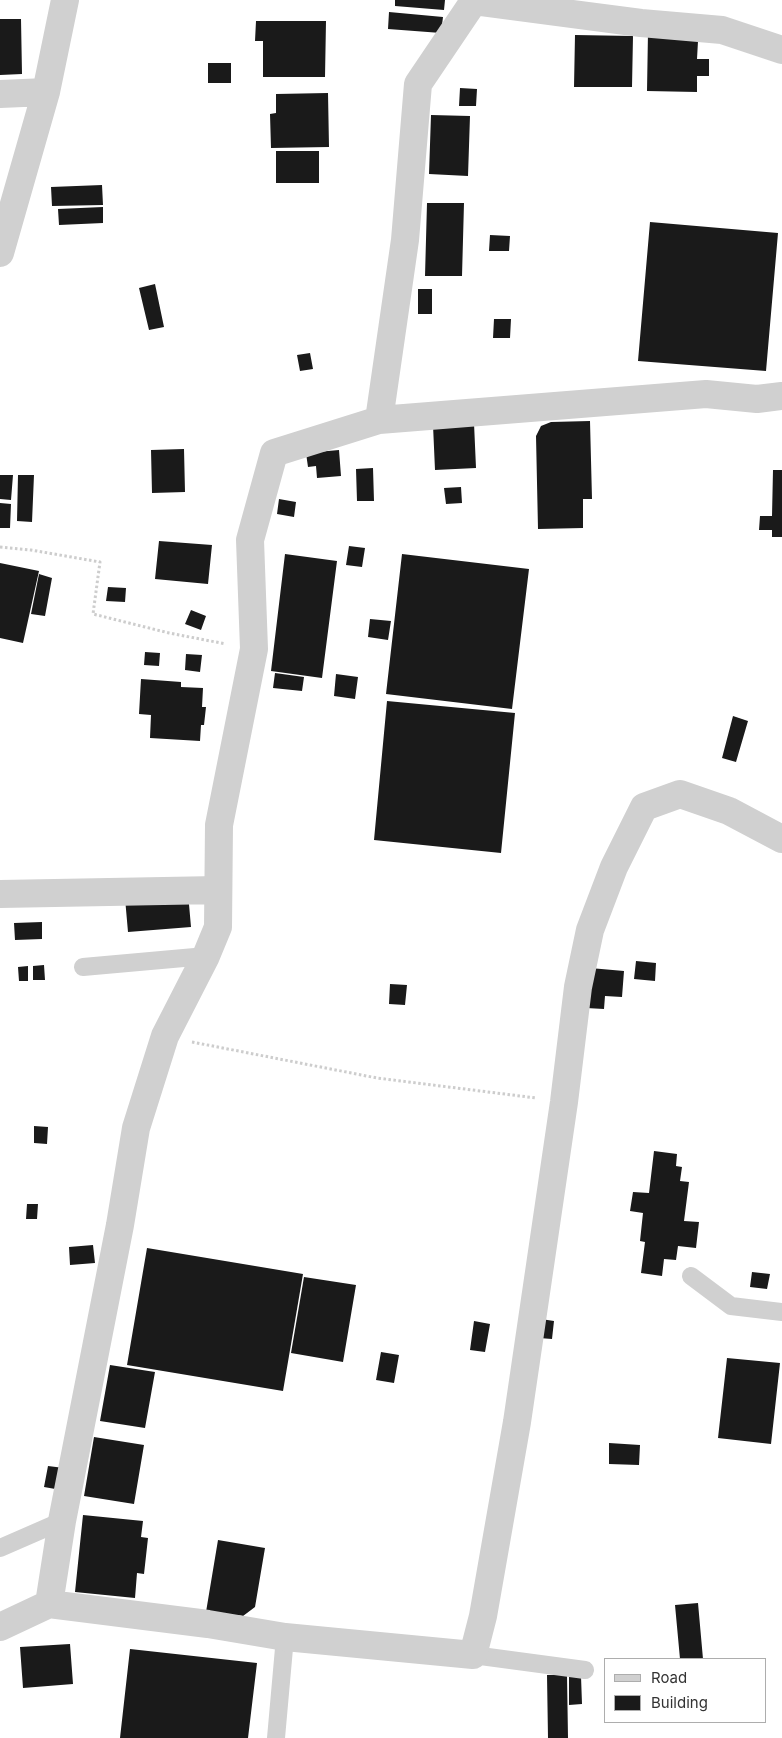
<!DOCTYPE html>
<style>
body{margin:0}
#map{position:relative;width:782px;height:1738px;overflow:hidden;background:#fff;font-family:Inter,sans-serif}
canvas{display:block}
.legend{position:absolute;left:604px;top:1658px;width:162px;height:65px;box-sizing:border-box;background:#fff;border:1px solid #adadad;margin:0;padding:6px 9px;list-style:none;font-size:15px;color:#333}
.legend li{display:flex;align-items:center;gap:10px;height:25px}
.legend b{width:25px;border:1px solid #adadad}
</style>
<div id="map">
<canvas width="782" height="1738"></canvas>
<ul class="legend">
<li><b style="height:6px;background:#d0d0d0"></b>Road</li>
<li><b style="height:14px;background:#1a1a1a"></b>Building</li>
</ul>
</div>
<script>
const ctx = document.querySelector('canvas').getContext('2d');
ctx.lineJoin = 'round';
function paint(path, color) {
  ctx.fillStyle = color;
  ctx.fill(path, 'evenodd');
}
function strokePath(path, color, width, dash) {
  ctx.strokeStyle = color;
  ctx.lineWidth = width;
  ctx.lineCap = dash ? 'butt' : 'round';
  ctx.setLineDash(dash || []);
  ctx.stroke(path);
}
paint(new Path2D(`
 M395 0H445L444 10 395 6Z
 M389 12 443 17 441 33 388 29Z
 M0 19H21L22 74 0 75Z
 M256 21H326L325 77H263V41H255Z
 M648 32H690V41H698L697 59H709V76H697V92L647 91Z
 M575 35 633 36 632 87H574Z
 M208 63H231V83H208Z
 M460 88 477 89 476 106H459Z
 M328 93 329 147 271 148 270 114 276 113V94Z
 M431 115 470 116 468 176 429 174Z
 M276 151H319V183H276Z
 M102 185 103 205 52 206 51 187Z
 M427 203H464L462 276H425Z
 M103 207V223L59 225 58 209Z
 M650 222 778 233 766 371 638 361Z
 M490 235 510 236 509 251H489Z
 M155 284 164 327 149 330 139 288Z
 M418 289H432V314H418Z
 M494 319H511L510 338H493Z
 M310 353 313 369 300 371 297 355Z
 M590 421 592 499H583V528L538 529 536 436 541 426 551 422Z
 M474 423 476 468 435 470 433 425Z
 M184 449 185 492 152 493 151 450Z
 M339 450 341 476 317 478 316 466 308 467 306 453Z
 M373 468 374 501H357L356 469Z
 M773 470H782V537H772V530H759L760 516H772Z
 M0 475H13L11 500 0 499Z
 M18 475H34L32 522 17 521Z
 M461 487 462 503 446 504 444 488Z
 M279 499 296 502 294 517 277 514Z
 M0 503 11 504 10 528H0Z
 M159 541 212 545 208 584 155 579Z
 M349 546 365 548 362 567 346 565Z
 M285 554 337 561 322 678 271 671Z
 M402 554 529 569 512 709 386 694Z
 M0 563 39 571 23 643 0 638Z
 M39 574 52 578 45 616 31 614Z
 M108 587 126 588 125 602 106 601Z
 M191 610 206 616 201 630 185 624Z
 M370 619 391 621 388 640 368 637Z
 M145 652 160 653 159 666 144 665Z
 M186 654 202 655 200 672 185 670Z
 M275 673 304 677 302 691 273 688Z
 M336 674 358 677 355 699 334 696Z
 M141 679 181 682V687L203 688 202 707H206L204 725H201L200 741 150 738 151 715 139 714Z
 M387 701 515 713 501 853 374 840Z
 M733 716 748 721 736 762 722 758Z
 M188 893 191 927 128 932 125 898Z
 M42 922V939L15 940 14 923Z
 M636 961 656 963 655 981 634 979Z
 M44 965 45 980H33V966Z
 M28 966V981H19L18 967Z
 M590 968 624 971 622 997 605 996 604 1009 586 1008Z
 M390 984 407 985 405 1005 389 1004Z
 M34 1126 48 1127 47 1144 34 1143Z
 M654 1151 677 1154 676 1166 682 1167 680 1181 689 1182 684 1221 699 1222 696 1248 678 1246 676 1260 664 1259 662 1276 641 1273 645 1242 640 1241 643 1213 630 1211 633 1192 649 1193Z
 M27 1204H38L37 1219H26Z
 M93 1245 95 1263 70 1265 69 1247Z
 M147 1248 303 1274 283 1391 127 1365Z
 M752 1272 770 1274 767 1289 750 1287Z
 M304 1277 356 1285 343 1362 291 1353Z
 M541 1319 554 1321 552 1339 539 1338Z
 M474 1321 490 1324 485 1352 470 1350Z
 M381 1352 399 1355 394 1383 376 1380Z
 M727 1358 780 1363 771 1444 718 1438Z
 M110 1365 155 1372 145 1428 100 1421Z
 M94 1437 144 1445 134 1504 84 1496Z
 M609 1443 640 1445 639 1465 609 1464Z
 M48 1466 64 1468 61 1490 44 1487Z
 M83 1515 143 1521 141 1537 148 1538 144 1574 137 1573 135 1598 75 1592Z
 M218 1540 265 1548 255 1607 243 1616 237 1615 235 1628 204 1624Z
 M698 1603 703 1659H680L675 1605Z
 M70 1644 73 1684 23 1688 20 1647Z
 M130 1649 257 1663 248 1738H120Z
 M547 1675H567L568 1738H548Z
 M581 1676 582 1704 569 1705V1677Z`), '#1a1a1a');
strokePath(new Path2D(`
 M0 547 31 550 100 562 93 614 169 633 226 644
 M192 1042 377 1078 536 1098`), '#cdcdcd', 3, [2.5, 2.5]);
strokePath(new Path2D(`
 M83 967 206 956
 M691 1276 731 1306 782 1312
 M0 1548 62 1521
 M473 1655 585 1670
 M276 1738 285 1637`), '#d0d0d0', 18);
strokePath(new Path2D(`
 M0 94 46 92
 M0 253 46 92 65 0
 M379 420 405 240 418 84 474 1 641 23 722 30 782 50
 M0 894 218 890
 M49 1604 62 1521 120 1225 136 1128 165 1036 206 956 218 927 219 825 254 649 250 540 274 453 379 420 706 394 757 399 782 396
 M0 1627 49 1604 208 1624 285 1637 473 1655 483 1616 517 1422 564 1102 578 987 590 930 614 867 644 807 680 794 729 811 782 839`), '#d0d0d0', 28);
</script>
